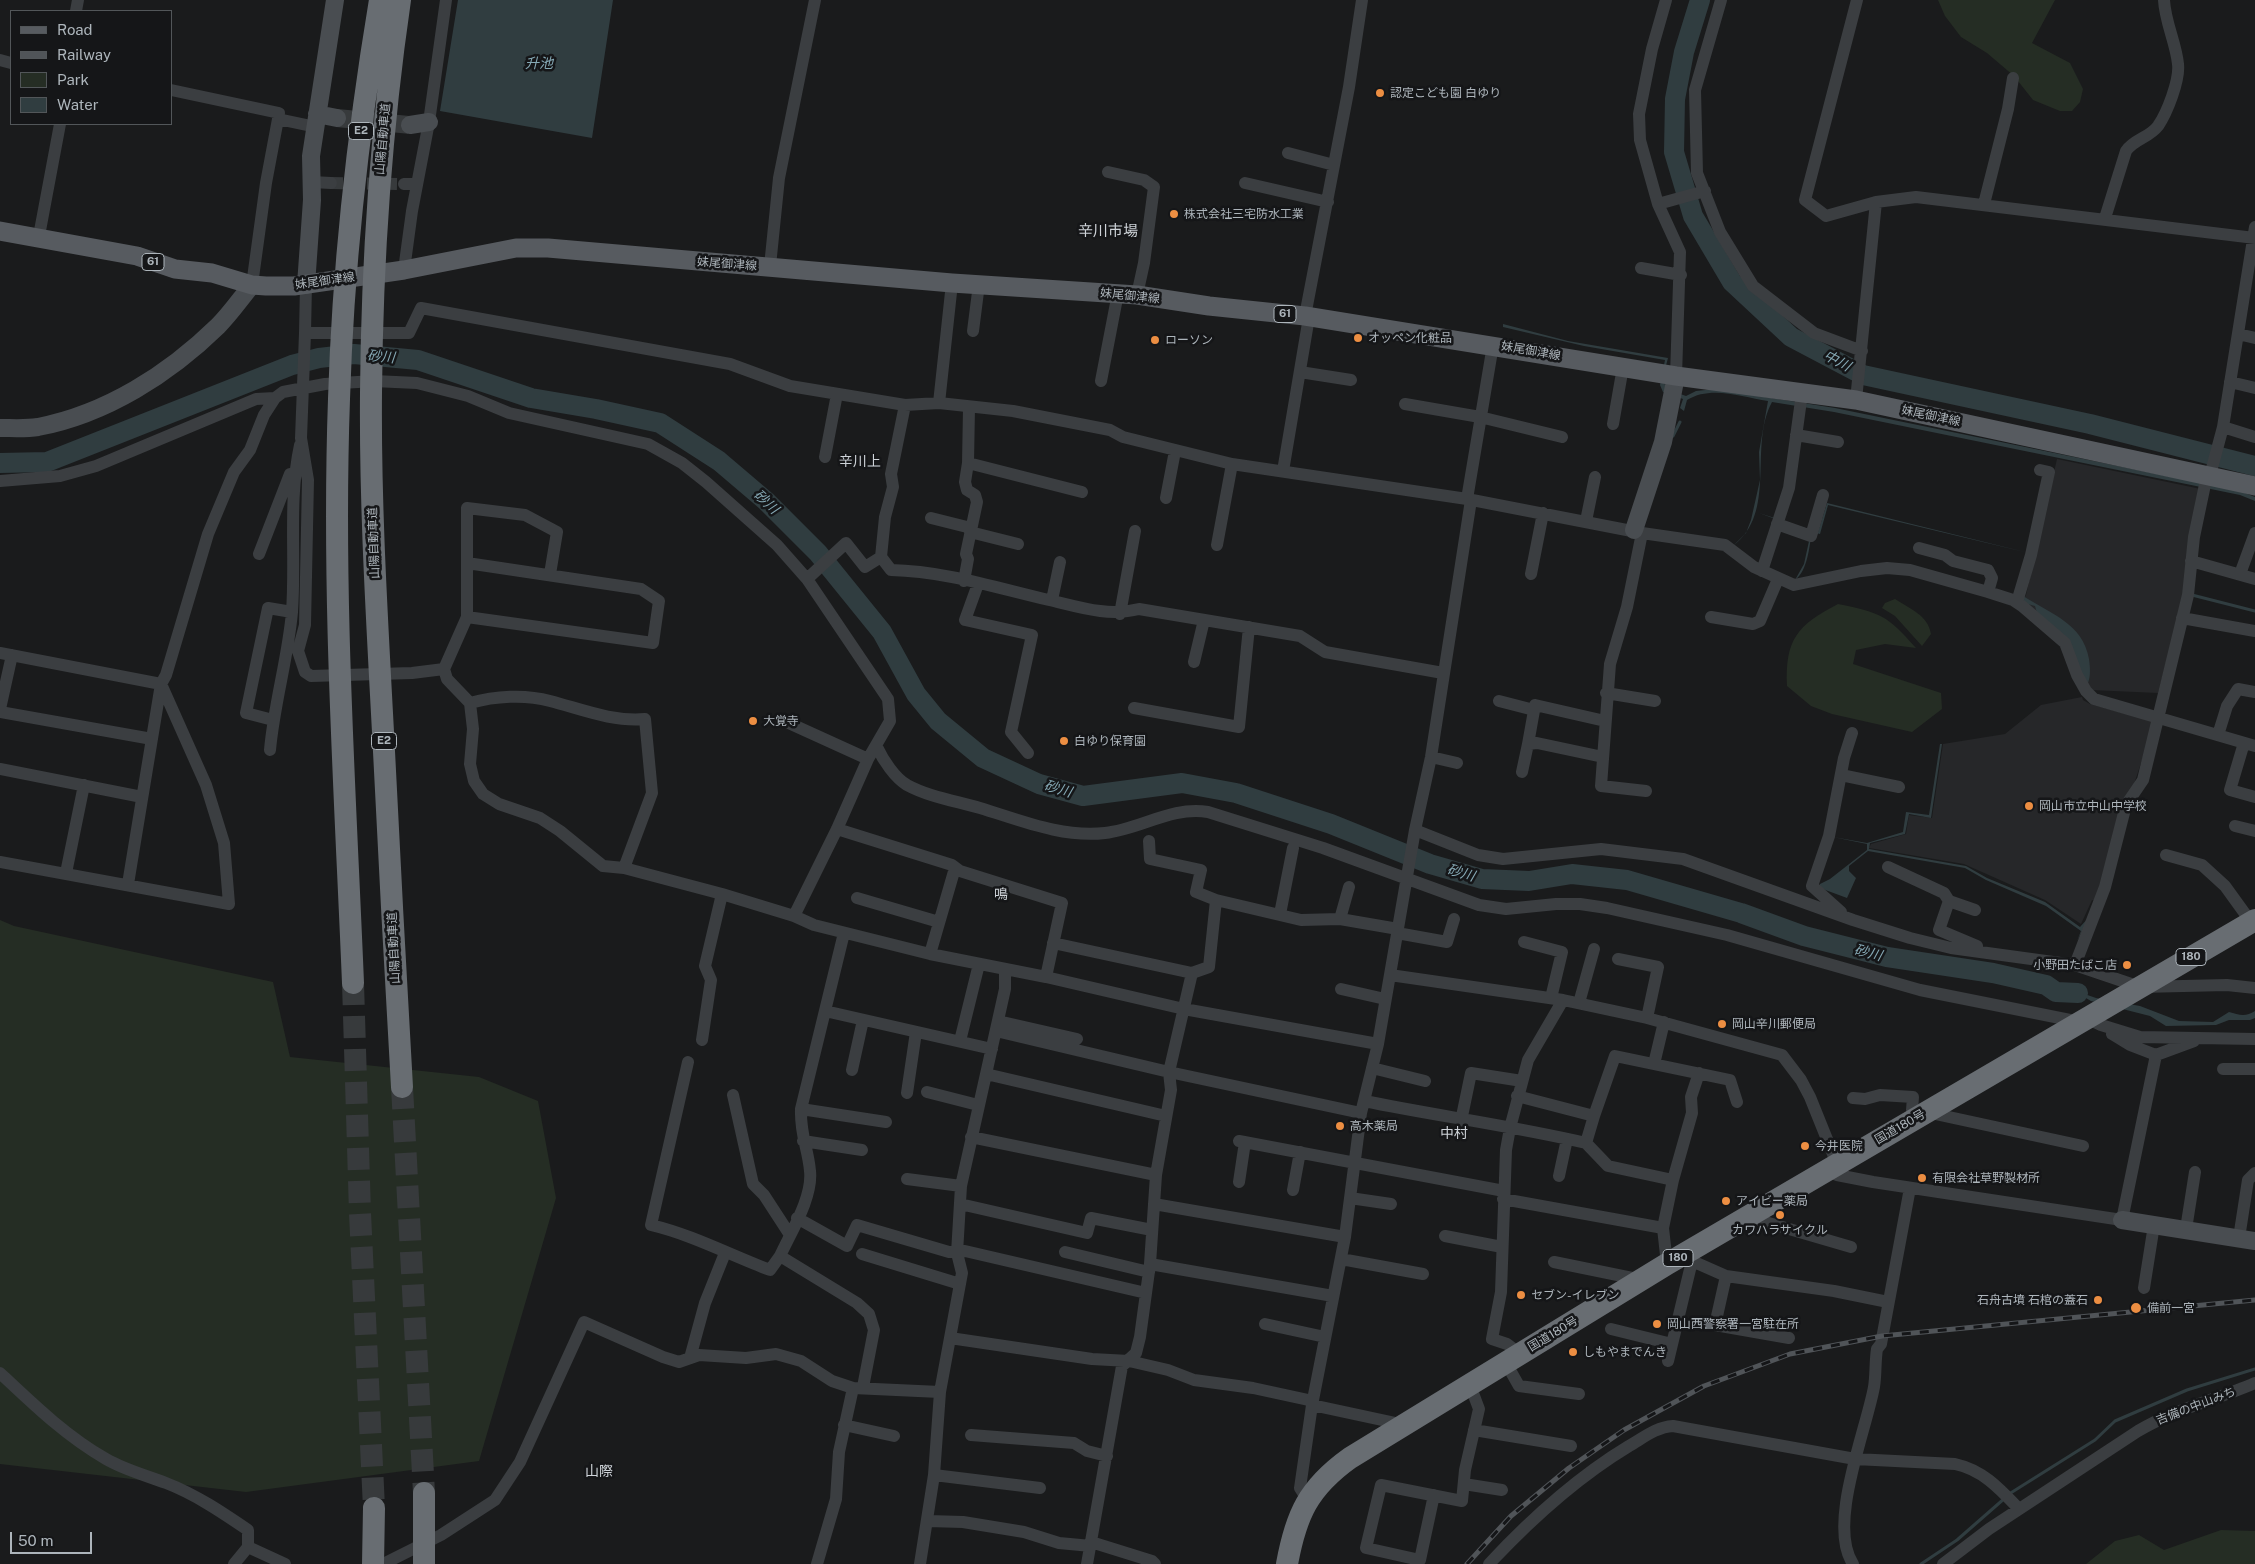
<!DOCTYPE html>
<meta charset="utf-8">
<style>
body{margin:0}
#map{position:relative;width:2255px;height:1564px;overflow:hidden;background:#1a1b1c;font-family:"Public Sans",sans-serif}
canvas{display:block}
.legend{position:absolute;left:10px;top:10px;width:162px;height:115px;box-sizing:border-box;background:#151618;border:1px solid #525659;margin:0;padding:6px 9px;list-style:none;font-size:15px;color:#adb5bb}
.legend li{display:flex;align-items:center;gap:10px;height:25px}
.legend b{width:25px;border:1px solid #525659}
.scale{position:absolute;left:10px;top:1532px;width:82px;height:22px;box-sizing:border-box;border:2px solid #adb5bb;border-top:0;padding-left:6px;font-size:15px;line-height:18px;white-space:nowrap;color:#adb5bb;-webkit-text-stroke:4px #151618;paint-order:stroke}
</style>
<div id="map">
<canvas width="2255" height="1564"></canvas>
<ul class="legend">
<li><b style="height:6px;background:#575b60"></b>Road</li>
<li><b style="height:6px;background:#505458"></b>Railway</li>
<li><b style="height:14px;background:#252d24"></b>Park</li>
<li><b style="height:14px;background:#303d40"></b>Water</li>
</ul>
<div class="scale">50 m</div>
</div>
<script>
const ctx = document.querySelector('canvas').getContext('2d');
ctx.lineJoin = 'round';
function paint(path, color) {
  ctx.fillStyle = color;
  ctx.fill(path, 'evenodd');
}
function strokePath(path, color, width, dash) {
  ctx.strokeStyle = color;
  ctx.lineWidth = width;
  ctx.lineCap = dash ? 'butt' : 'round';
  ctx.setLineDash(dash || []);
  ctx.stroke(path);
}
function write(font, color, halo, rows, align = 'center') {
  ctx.font = font + ' "Public Sans","Noto Sans JP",sans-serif';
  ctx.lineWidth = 5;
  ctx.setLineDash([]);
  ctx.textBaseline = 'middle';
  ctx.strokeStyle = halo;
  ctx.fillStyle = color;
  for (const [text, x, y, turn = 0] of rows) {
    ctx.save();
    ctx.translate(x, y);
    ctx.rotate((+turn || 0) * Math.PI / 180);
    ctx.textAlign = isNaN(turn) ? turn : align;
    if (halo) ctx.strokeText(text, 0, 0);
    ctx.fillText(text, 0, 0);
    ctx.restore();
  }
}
paint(new Path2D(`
 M2057 459 2201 489 2185 591 2158 693 2091 690 2065 642 2022 602 2026 595Z
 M2082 697 2083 700 2090 704 2152 721 2154 724 2095 901 2092 900 2081 924 2045 900 1964 864 1869 848 1871 844 1906 834 1909 815 1932 818 1943 744 2005 734 2041 705Z`), '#262729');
paint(new Path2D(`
 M1938 0H2055L2032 43 2070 63 2083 89 2080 102 2072 111H2060L2033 100 2014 76 1987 53 1961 37 1945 16Z
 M1895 599C1910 609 1928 615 1931 634L1922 646 1895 616 1882 608 1885 603Z
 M1838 604C1881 613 1887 615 1916 648L1885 644 1856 650 1853 664 1941 693 1942 709 1912 732 1832 714 1811 706 1787 686C1785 640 1797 625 1838 604Z
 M0 920 14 926 273 982 290 1057 479 1077 538 1101 556 1198 479 1461 246 1492 0 1464Z
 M2221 1530 2255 1531V1564H2086L2115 1541 2139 1535 2164 1550Z`), '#252d24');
paint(new Path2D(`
 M458 0H613L592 138 440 111Z
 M1503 324 1568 341 1668 358 1663 377 1666 389 1686 396 1696 391 1714 389 1835 408 2240 491 2255 497V501L2240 495 1834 412 1772 402C1748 446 1778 512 1733 546L1746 533 1751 520 1760 480 1759 452 1768 401C1742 397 1711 385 1687 400L1684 411 1680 408 1683 399 1663 392 1660 385 1665 360 1584 346 1503 327Z
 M1827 503 2029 553 1828 505 1820 534 1812 532C1809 547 1808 570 1795 580L1804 564 1811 532 1759 513 1818 532Z
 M2023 596C2049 613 2083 623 2089 659 2090 667 2091 675 2088 683L2037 613 2035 606 2024 603Z
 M1940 744H1942L1931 818 1909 814 1905 834 1870 843 1869 849 1966 866 1987 878 2045 902 2080 927 2089 917 2077 941 2081 931 2046 906 1986 880 1965 868 1868 851 1849 866V871L1856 878 1847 898 1820 888V884L1830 879 1867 850V844L1833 837 1867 843 1903 832 1906 812 1929 815Z
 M2054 989 2073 990 2096 998 2140 1006 2179 1021 2213 1022 2229 1012C2239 1015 2246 1017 2255 1011V1018L2250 1020H2229L2216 1025 2166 1026 2150 1016 2091 1001 2079 994 2059 997 2049 994Z`), '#303d40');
strokePath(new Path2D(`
 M1673 436 1680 422
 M2192 595 2255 611
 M2009 1494 2095 1440 2115 1421 2187 1390 2255 1369
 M1921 1564 1957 1540 2005 1498`), '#303d40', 3);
strokePath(new Path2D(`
 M1700 0 1684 52 1675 99 1674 152 1693 216 1732 282 1791 337 1863 375 2090 424 2255 466
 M0 463 47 462 292 365 319 358 354 354 418 360 531 398 596 409 660 423 719 461 766 501 818 553 882 632 916 694 938 721 983 758 1039 784 1083 796 1182 783 1236 793 1331 824 1430 864 1482 879 1529 881 1572 874 1627 880 1741 913 1804 936 1887 957 1993 973 2046 985 2056 992 2078 993`), '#303d40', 20);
strokePath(new Path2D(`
 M331 183 404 184`), '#373a3c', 12, [12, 6]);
strokePath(new Path2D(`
 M337 118 410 125`), '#373a3c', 18, [18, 9]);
strokePath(new Path2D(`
 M353 983 360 1213 374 1508
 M402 1087 424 1493`), '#373a3c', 22, [22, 11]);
strokePath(new Path2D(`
 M1666 0 1652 49 1639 114 1640 140 1658 204 1680 252 1676 376
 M1721 0 1695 90 1697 173 1720 232 1753 286 1814 333 1862 351
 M1857 0 1805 200 1826 216 1876 202
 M76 11 78 0
 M0 60 11 63
 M171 90 279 113 278 119 316 127
 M1288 153 1334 165
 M1108 172 1144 180 1154 187 1144 263 1137 295
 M312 182 331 183
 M1245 183 1328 202
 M404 184H417
 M1658 204 1705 191
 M1984 204 2008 109 2013 78
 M2105 218 2126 151C2134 139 2149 138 2158 126 2167 113 2180 80 2178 64 2176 43 2165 22 2164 0
 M2255 227 2223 427 2212 468 2207 475 2194 537 2188 595 2143 780 2126 805 2105 887 2075 965 2140 987 2227 985 2255 988
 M39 236 60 124
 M770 266 779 178 815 0
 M1641 268 1681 275
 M404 270 412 211 429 122 446 0
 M252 285 266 183 278 119
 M306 285 305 333H409L421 308 730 364 790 386 905 405 939 403 1013 411 1110 430 1123 437 1232 464 1467 499 1642 533 1725 545 1754 567 1794 585 1861 571 1887 568 1910 570 1988 592 2013 600 2022 606 2065 643 2077 675 2086 691 2094 699 2255 746
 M1305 316 1349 87 1362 0
 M973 331 979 284
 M305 333 301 438 308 480 305 625 298 651 305 672 311 676 412 673 444 669
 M2238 334 2255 338
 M1300 372 1351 380
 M1101 381 1118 293
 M2230 382 2255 388
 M1856 400 1876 202 1916 197 2255 238
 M939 403 952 283
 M1405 404 1480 417 1562 437
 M1613 424 1623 367
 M2223 427 2255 437
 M1796 435 1838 442
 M825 457 837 394
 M968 463 1082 492
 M1283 471 1309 317
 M0 481 60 476 96 466 256 399 275 398
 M1166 498 1175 451
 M1467 499 1493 345
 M931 518 971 528
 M1586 521 1595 477
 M1777 524 1811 536 1823 495
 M970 532 1018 544
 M1642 533 1627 607 1610 664 1601 786 1646 791
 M1217 545 1232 464
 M1919 548 1945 555 1953 561 1988 570 1992 578 1988 592
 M259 554 290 474
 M881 557 885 517 893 487 891 474 905 405
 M2191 561 2255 579
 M1762 571 1789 488 1802 393
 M550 574 557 532 525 515 467 508V617L444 669 447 679 470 703 473 729 470 764 474 781 483 794 499 804 540 818 560 831 603 866 624 868 722 894 794 916 814 925 930 954 1046 977 1184 1009 1378 1044
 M1531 574 1543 513
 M2240 574 2255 533
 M807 579 846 543 865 567 881 557 891 570C944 571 997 588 1049 600 1079 607 1108 617 1139 609L1300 636 1325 652 1443 673
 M964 581 968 559 966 554 977 502 975 495 967 490 965 482 968 463 969 408
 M978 584 965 620 1032 635 1011 732 1028 753
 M1052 600 1060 562
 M2017 602 2031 555 2049 472 2040 470
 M1120 614 1135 531
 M467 617 653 643 659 601 641 589 467 563
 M1711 617 1753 624 1760 621 1778 579
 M2182 618 2255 631
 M0 653 161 684 206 785 224 843 229 904 0 862
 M1194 662 1204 620
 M1606 693 1655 701
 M1499 701 1534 710
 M470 703C495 696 525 694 550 701 581 709 612 722 645 719L652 793 624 868
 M1134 708 1239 727 1249 627
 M0 709 12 655
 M0 712 152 739
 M780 719 868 759
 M273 720 246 713 268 608 292 612
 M2218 735 2227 706 2238 689 2255 692
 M2244 743 2230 790 2255 797
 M1528 744 1535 705 1605 721
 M877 747C883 760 895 778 907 785 929 797 956 801 980 808 1020 820 1062 838 1105 833 1141 829 1171 806 1208 812L1323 848 1479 905 1506 909 1556 904H1580L1607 908 1727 935 1920 990 2080 1022
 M270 750C274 704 288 658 292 612 296 556 288 501 300 445
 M1431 757 1457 763
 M0 769 142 797
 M1522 772 1528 744 1537 743 1603 757
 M1841 775 1899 787
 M2235 826 2255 831
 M837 829 952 865 960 871 1062 903 1046 977
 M1415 830 1478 855 1503 859 1601 849 1683 859 1853 920 1910 938 1951 948 2075 965
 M1149 841 1150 859 1201 870 1196 892 1216 900 1301 920 1340 919 1398 929
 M2166 855 2202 865 2225 886 2251 922
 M1888 867 1944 893 1949 901 1939 930 1977 946
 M66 873 84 785
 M128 884 161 684 166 675 208 534 234 472 250 450 264 415 275 398 283 392 325 384 374 381 417 383 468 396 509 413 648 444 682 463 706 482 777 545 807 579 888 699 890 721 868 759 837 829 794 916
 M857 898 939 922
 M1949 901 1975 910
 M1841 912 1812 886 1829 836 1844 758 1852 733
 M1280 914 1293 848
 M1340 919 1349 887
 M844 933 801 1109C800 1135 808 1148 810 1171 813 1197 791 1232 780 1256L857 1303 869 1314 874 1330 863 1387
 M1397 933 1447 942 1454 919
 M1524 942 1562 952 1551 998
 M1053 943 1192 973
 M930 954 955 868
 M1618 959 1658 967 1647 1018
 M1390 975 1563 1000 1647 1018 1782 1055 1801 1080 1810 1097 1837 1164
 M1341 989 1385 999
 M1579 1003 1594 949
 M825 1011 992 1049
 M2086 1018 2101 1025 2140 1037 2255 1039
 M998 1021 1077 1039
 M996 1031 1169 1072 1361 1113
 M2112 1034 2130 1045 2156 1055 2194 1041
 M702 1040 711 980 705 966 722 894
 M960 1041 979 964
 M688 1062 651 1225C693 1235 730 1255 770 1270L780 1256
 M1654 1064 1664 1022
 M1372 1068 1425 1081
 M2223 1069H2255
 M852 1070 863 1020
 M986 1074 1166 1116
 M927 1092 978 1105
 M907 1093 916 1032
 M733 1095 753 1184 764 1195 790 1235
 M1517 1096 1594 1116 1615 1056 1730 1080 1737 1102
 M1853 1098 1865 1099 1880 1095 1913 1097 1912 1110 1917 1117
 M1364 1101C1438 1116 1513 1126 1586 1143L1594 1116
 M801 1109 886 1122
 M1926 1112 2083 1146
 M1461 1121 1471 1073 1522 1081
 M971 1137 1156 1175
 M803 1141 862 1150
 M1239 1141 1504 1191
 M1586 1143 1608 1166 1673 1180
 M1826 1170 1837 1175 1873 1182 2122 1220 2156 1055
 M1559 1176 1567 1139
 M907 1179 961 1186
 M1239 1182 1245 1142
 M1293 1190 1300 1152
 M1350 1198 1391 1204
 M1503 1199 1663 1228 1667 1264
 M960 1204 1087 1233 1091 1218 1152 1230
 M1154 1204 1345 1237
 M1748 1217 1851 1247
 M797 1218 847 1246 857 1225 949 1252 965 1251 1146 1293
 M1663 1228 1673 1180 1692 1113 1691 1097 1699 1073
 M2186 1229 2195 1172
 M1445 1236 1502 1247
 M2239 1238 2248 1180 2255 1173
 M1065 1252 1149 1272
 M862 1254 960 1284
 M1341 1259 1423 1274
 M1692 1261 1726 1276 1834 1291 1888 1302
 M1554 1262 1642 1280
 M1150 1264 1333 1296
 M1726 1276 1715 1325 1789 1338
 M2144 1288 2154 1225
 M1265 1324 1325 1337
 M1611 1329 1672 1344
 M950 1338 1092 1359 1129 1361 1168 1370 1194 1380 1253 1388 1313 1401
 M1520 1354 1507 1344 1492 1339 1501 1292 1506 1150 1510 1128 1528 1060 1563 1000
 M690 1358 705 1303 725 1253
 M1668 1361 1692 1261 1688 1255
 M1506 1363 1519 1386 1579 1394
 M0 1373C34 1405 66 1436 106 1459 125 1470 145 1475 166 1483 195 1494 223 1513 248 1530V1547L234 1564
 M1312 1405 1405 1425
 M844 1425 894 1436
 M1474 1430 1571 1446
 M971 1435 1074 1443 1087 1451 1107 1456
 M934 1475 1040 1488
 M1464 1484 1502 1490
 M1434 1495 1420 1560 1366 1548 1381 1485 1462 1501 1465 1470 1479 1409 1470 1385
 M1307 1499 1300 1488 1312 1405 1345 1237 1361 1113 1378 1044 1415 830 1431 757 1471 500
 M928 1521 963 1522 1024 1532 1059 1543 1091 1546
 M1091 1542 1152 1561 1155 1564
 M248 1547 285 1564
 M383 1564 441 1535 495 1500 520 1462 584 1322 663 1357 679 1362 699 1355 746 1358 776 1354 801 1361 832 1381 853 1388 940 1392
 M817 1564 836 1499 839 1452 853 1388
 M920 1564 934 1475 940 1392 962 1273 957 1253 961 1186 1005 989V969
 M1087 1564 1122 1366 1136 1353 1140 1337 1150 1264 1156 1175 1171 1090 1169 1072 1192 973 1209 967 1216 900
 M1489 1564C1531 1519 1576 1478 1629 1446 1643 1438 1656 1427 1673 1426L1855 1459 1955 1464C1983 1470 2000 1489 2019 1509
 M1853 1564C1827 1525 1866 1431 1874 1387 1876 1375 1875 1361 1877 1349L1881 1344 1910 1188
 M1943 1564 1989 1529 2138 1431C2175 1409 2216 1400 2255 1383`), '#3b3e41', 12);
strokePath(new Path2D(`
 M317 114 337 118
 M410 125 429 122
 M306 285 312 200 311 156 335 0
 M0 428C12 428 26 429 38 427 106 414 169 374 218 326 231 313 241 298 252 285
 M1634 530 1663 442 1676 376
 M2122 1220 2255 1241`), '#494d51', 18);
strokePath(new Path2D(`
 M0 231 137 256 175 269 212 273 252 285 266 286H294L404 270 516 248H548L952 283 1137 295 1209 306 1305 316 1676 376 1856 400 2255 486`), '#575b60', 19);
strokePath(new Path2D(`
 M400 0C381 130 372 261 371 393 370 506 377 619 383 732 389 850 395 969 402 1087
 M353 983C345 789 332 594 339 399 343 266 358 132 380 0
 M424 1493V1564
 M373 1564 374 1508
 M1287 1564C1296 1515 1308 1488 1350 1458L1667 1264 2255 920`), '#686d72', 22);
const rail = new Path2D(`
 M1467 1564 1511 1516 1569 1468 1624 1430 1704 1386 1790 1354 1882 1336 2255 1300`);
strokePath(rail, '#505458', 5);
strokePath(rail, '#151618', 3, [9]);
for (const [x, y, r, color] of [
 [1380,93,5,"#ec8e42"],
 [1174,214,5,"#ec8e42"],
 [1358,338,5,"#ec8e42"],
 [1155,340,5,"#ec8e42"],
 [753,721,5,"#ec8e42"],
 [1064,741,5,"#ec8e42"],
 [2029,806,5,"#ec8e42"],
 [2127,965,5,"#ec8e42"],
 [1722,1024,5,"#ec8e42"],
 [1340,1126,5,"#ec8e42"],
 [1805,1146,5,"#ec8e42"],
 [1922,1178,5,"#ec8e42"],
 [1726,1201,5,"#ec8e42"],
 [1780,1215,5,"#ec8e42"],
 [1521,1295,5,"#ec8e42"],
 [2098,1300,5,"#ec8e42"],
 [2136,1308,6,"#ec8e42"],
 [1657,1324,5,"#ec8e42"],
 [1573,1352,5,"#ec8e42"]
]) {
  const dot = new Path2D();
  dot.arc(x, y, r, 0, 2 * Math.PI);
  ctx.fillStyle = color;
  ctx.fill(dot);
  strokePath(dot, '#151618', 2);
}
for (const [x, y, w] of [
 [361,131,25],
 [153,262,22],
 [1285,314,22],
 [384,741,25],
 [2191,957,30],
 [1678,1258,30]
]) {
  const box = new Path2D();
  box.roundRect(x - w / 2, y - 8.5, w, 17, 4);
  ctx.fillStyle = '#151618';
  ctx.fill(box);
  strokePath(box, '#adb5bb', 1);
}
write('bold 11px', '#adb5bb', null, [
 ["E2",361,131],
 ["61",153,262],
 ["61",1285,314],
 ["E2",384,741],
 ["180",2191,957],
 ["180",1678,1258]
]);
write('12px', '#adb5bb', '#151618', [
 ["認定こども園 白ゆり",1390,93],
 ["株式会社三宅防水工業",1184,214],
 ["オッペン化粧品",1368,338],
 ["ローソン",1165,340],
 ["大覚寺",763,721],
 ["白ゆり保育園",1074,741],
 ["岡山市立中山中学校",2039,806],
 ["小野田たばこ店",2117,965,"right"],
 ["岡山辛川郵便局",1732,1024],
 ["高木薬局",1350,1126],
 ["今井医院",1815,1146],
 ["有限会社草野製材所",1932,1178],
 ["アイビー薬局",1736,1201],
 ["カワハラサイクル",1780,1230,"center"],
 ["セブン-イレブン",1531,1295],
 ["石舟古墳 石棺の蓋石",2088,1300,"right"],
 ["備前一宮",2147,1308],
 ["岡山西警察署一宮駐在所",1667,1324],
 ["しもやまでんき",1583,1352]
], 'left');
write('12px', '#adb5bb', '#151618', [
 ["山陽自動車道",383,139,-85],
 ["妹尾御津線",727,264,4],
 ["妹尾御津線",325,281,-8],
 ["妹尾御津線",1130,296,6],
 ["妹尾御津線",1531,351,10],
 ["妹尾御津線",1931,416,12],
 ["山陽自動車道",374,543,-92],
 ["山陽自動車道",394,948,-93],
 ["国道180号",1900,1127,-30],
 ["国道180号",1553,1334,-31],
 ["吉備の中山みち",2196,1406,-21]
]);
write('italic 14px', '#86a9b5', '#151618', [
 ["升池",539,64],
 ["砂川",381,357,5],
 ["中川",1837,361,28],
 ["砂川",766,502,42],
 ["砂川",1058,789,16],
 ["砂川",1461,873,16],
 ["砂川",1868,953,14]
]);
write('14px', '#ced3d8', '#151618', [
 ["辛川上",860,462],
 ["鳴",1001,895],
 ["中村",1454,1134],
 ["山際",599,1472]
]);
write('15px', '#ced3d8', '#151618', [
 ["辛川市場",1108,231]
]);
</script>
